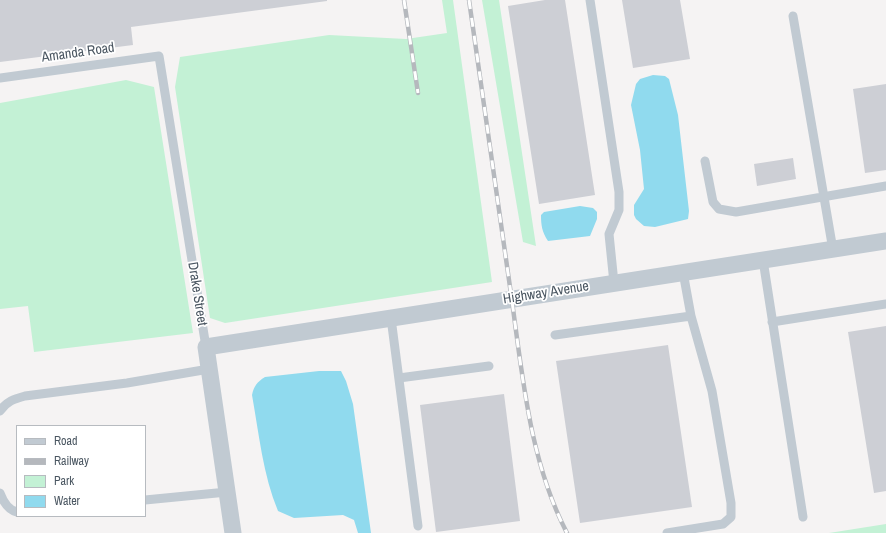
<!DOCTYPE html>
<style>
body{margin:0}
#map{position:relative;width:886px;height:533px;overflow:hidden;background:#f5f3f3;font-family:"Archivo Narrow",sans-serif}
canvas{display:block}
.legend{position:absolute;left:16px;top:425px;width:130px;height:92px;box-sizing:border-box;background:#fff;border:1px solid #b7bbc0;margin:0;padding:5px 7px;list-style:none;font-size:12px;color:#4a5661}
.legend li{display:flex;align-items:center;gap:8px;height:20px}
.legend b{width:20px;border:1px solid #b7bbc0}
</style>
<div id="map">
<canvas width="886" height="533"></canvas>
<ul class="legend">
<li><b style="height:5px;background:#c1cad2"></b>Road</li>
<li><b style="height:5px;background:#b5b8bd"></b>Railway</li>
<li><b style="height:11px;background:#c3f1d5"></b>Park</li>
<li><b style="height:11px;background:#90daee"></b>Water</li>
</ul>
</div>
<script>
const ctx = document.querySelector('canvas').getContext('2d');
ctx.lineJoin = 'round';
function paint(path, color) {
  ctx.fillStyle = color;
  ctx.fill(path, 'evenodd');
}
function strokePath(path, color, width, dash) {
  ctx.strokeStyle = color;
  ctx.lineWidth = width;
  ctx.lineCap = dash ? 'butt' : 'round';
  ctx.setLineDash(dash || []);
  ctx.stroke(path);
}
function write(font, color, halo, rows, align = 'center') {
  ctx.font = font + ' "Archivo Narrow",sans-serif';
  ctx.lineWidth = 3.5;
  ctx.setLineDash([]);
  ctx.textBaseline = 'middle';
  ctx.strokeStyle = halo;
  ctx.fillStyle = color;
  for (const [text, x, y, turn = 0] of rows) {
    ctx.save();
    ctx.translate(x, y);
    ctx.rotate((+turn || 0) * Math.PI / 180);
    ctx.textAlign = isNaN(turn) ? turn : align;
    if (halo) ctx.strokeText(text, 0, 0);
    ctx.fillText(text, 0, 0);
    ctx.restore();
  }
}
paint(new Path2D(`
 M442 0H453L492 282 225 323 210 318 175 87 180 57 329 35 406 39 447 33Z
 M482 0H499L536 246 523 242Z
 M126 80 154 87 193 333 34 352 28 306 0 309V103Z
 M886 524V533H829Z`), '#c3f1d5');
paint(new Path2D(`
 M653 75 665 76 669 79 678 115 689 211 688 219 655 227 644 226 636 219 634 215V205L644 189 640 150 631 105 636 84 640 79Z
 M580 206 593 208 597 212V219L590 236 548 241C542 232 541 225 541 215L544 212Z
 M319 371H341L346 381 353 404 371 533H358L354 520 343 515 294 518 278 511C263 475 259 434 252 395 254 386 257 382 265 377Z`), '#90daee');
paint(new Path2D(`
 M0 0H327V1L131 27 133 45 0 62Z
 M545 0H565L595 195 539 204 508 6Z
 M622 0H680L690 59 633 68Z
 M886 84V170L865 173 853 89Z
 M793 158 796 179 757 186 754 164Z
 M886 326V491L874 493 848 332Z
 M668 345 692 507 580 523 556 361Z
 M504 394 520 521 436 532 420 405Z`), '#cdcfd5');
strokePath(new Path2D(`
 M590 0 619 192V210L609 234 614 283
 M793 16 833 250
 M0 78 159 56 206 347
 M705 161 713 202 719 209 736 212 886 186
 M763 260 803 517
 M391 318 418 526
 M772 322 886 304
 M555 335 691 316
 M399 378 489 366
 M0 411C7 401 14 399 25 396L127 383 209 369
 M0 493C3 501 8 510 17 512
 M145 500 227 492
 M667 533 723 524 731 517V503L712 391 691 316 683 272`), '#c1cad2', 9);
strokePath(new Path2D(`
 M233 533 206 347 886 241`), '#c1cad2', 17);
const rail = new Path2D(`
 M404 0 418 93
 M469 0C483 96 496 191 510 287 522 369 528 458 567 533`);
strokePath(rail, '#b5b8bd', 4.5);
strokePath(rail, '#fff', 3, [9]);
write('14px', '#4a5661', '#fff', [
 ["Amanda Road",78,53,-8],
 ["Highway Avenue",546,293,-9],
 ["Drake Street",197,294,81]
]);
</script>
